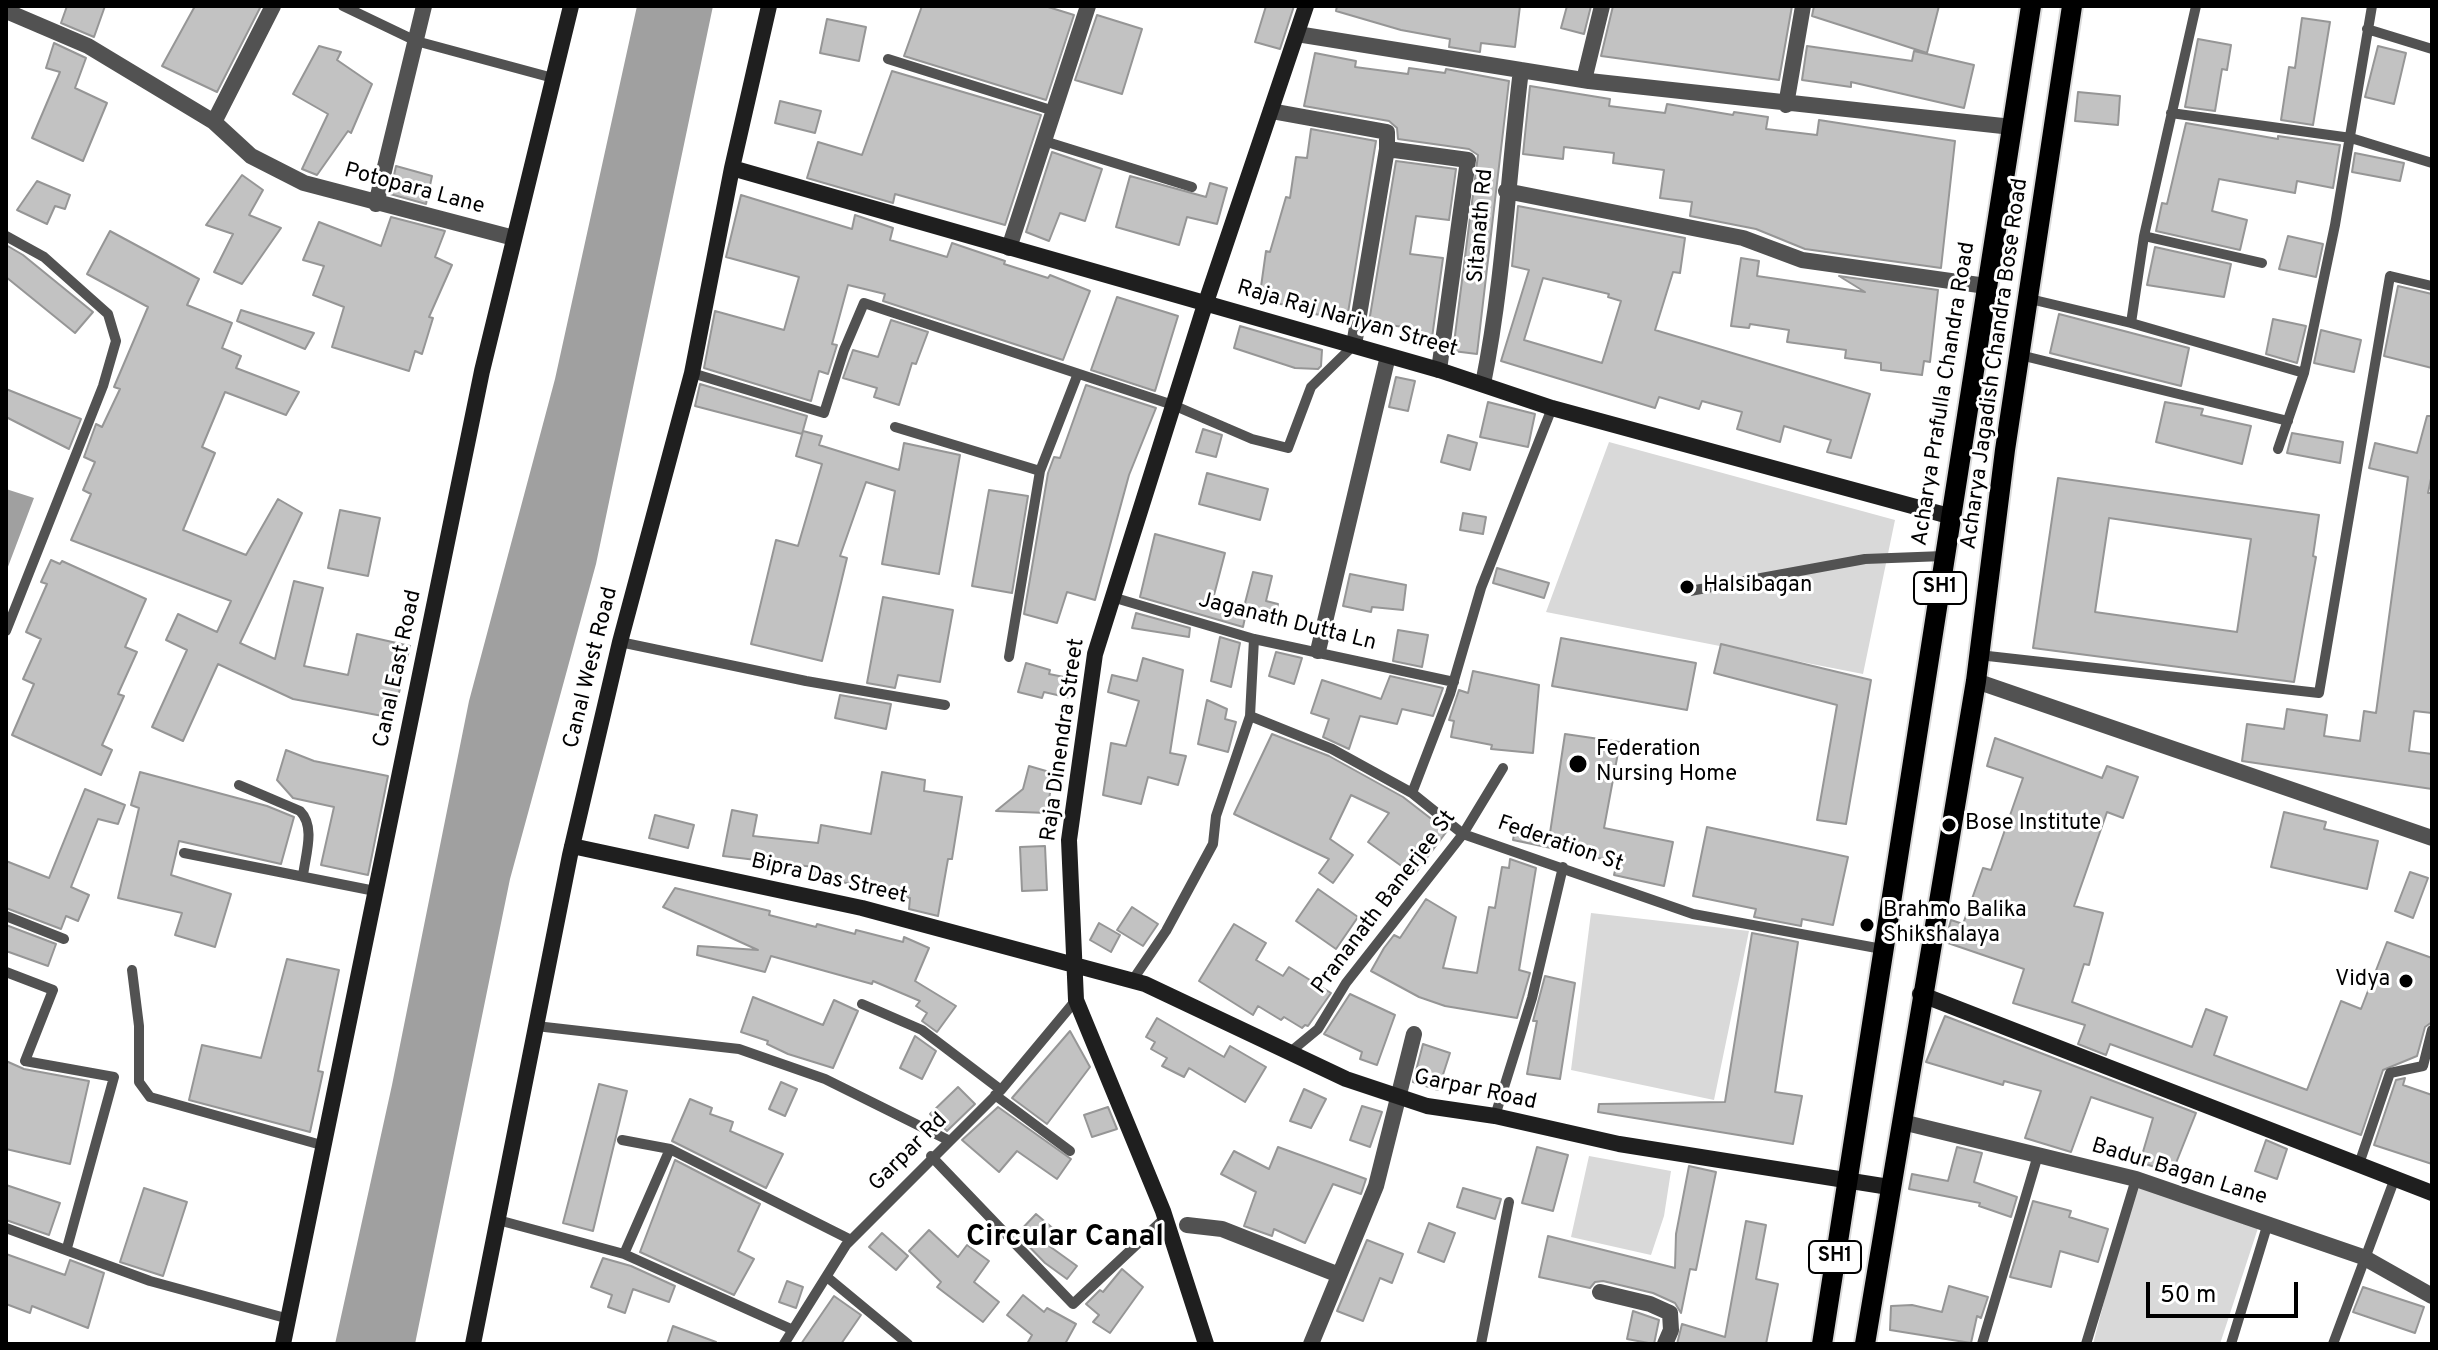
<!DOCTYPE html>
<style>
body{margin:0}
#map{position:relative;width:2438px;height:1350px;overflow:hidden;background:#fff;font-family:Overpass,sans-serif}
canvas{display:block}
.frame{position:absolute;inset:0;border:8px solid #000;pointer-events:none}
.scale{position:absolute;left:2146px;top:1282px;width:152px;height:36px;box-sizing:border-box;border:4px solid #000;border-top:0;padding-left:10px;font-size:24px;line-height:28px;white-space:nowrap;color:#000;-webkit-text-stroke:6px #fff;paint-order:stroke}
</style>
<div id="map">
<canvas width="2438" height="1350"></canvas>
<div class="frame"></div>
<div class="scale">50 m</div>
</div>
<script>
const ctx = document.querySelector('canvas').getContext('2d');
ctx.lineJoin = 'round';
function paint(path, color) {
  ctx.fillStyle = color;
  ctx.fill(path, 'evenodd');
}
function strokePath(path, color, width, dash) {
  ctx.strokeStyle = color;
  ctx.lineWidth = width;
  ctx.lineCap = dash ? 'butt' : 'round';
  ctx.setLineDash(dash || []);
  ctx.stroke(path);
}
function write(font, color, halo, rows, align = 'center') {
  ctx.font = font + ' Overpass,sans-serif';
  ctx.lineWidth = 6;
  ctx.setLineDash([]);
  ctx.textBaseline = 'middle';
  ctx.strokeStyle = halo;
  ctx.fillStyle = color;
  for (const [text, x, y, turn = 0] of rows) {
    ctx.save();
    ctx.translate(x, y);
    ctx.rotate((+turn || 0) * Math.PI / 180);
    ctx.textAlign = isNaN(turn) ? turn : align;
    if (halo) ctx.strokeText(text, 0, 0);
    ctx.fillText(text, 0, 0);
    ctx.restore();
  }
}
paint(new Path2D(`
 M1609 442 1895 520 1863 674 1546 612Z
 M1591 913 1749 931 1714 1100 1571 1070Z
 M1589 1156 1671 1171 1664 1216 1651 1255 1571 1237Z
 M2136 1179 2258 1228 2220 1344H2093Z`), '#d9d9d9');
paint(new Path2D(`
 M637 6H713L596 564 510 879 415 1344H335L392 1085 469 701 555 379Z
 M6 489 34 498 6 572Z`), '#a0a0a0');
const building = new Path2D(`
 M67 6H105L94 37 61 23Z
 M195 6H261L217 92 162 66Z
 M922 6H1045L1074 15 1046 100 904 56Z
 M1266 6H1294L1280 49 1255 42Z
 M1337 6H1520L1515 47 1481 43 1480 52 1449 47 1450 39 1401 30 1336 11Z
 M1567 6H1591L1584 34 1561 28Z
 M1613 6H1792L1779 80 1601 56Z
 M1814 6H1939L1927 53 1812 16Z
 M1097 15 1142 29 1122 94 1075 80Z
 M2302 18 2330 22 2313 125 2281 120 2289 67 2295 68Z
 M827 19 866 27 859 61 820 53Z
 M2198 39 2231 45 2227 70 2222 69 2215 111 2185 107Z
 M54 43 86 58 75 88 107 103 83 161 32 138 60 72 46 68Z
 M319 46 341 52 337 60 372 84 351 133 348 131 317 175 302 169 328 114 293 94Z
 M1807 46 1912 61 1914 51 1974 65 1964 108 1851 82V87L1802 80Z
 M2378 46 2406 53 2394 104 2365 97Z
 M1315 53 1356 61 1355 67 1408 74 1409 68 1445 73 1446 69 1509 81 1477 354 1453 351 1478 155 1469 149 1398 139 1397 128 1389 121 1304 106Z
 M892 71 1041 115 1005 225 895 194 893 203 807 178 818 142 862 155Z
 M1530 86 1610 99 1609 106 1665 113 1667 104 1733 115 1734 112 1768 117 1766 129 1817 135 1819 120 1955 141 1941 268 1805 249 1756 229 1690 216 1692 202 1660 198 1664 170 1613 163 1614 153 1564 147 1563 159 1523 154Z
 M2078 92 2120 96 2118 125 2075 121Z
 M780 101 821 111 815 133 775 123Z
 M2186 123 2278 139V136L2340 145 2333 188 2297 181 2295 193 2219 179 2212 211 2247 220 2240 250 2156 231 2162 203 2167 204Z
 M1311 129 1376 141 1347 319 1314 314 1315 309 1259 301 1266 251 1270 252 1286 197 1290 198 1296 157 1307 158Z
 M1052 152 1102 169 1085 221 1060 213 1049 241 1026 232Z
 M2355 153 2404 163 2400 181 2352 172Z
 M1396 161 1456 169 1449 220 1416 216 1410 254 1443 258 1431 345 1408 342 1410 328 1369 322Z
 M396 166 432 176 426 204 390 194Z
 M242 175 263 190 249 215 281 228 242 284 214 272 233 234 206 225Z
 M1130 176 1206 197 1210 183 1227 188 1217 224 1187 217 1179 245 1116 227Z
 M37 181 70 195 65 209 55 206 47 224 17 210Z
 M741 195 852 229 855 215 893 228 890 240 947 257 952 243 1005 261 1004 264 1048 278 1050 275 1090 291 1063 360 883 301 885 294 848 285 832 344 837 345 828 374 819 371 811 401 704 368 715 311 784 330 799 277 726 257Z
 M1518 206 1685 238 1680 273 1673 272 1655 330 1870 394 1851 458 1827 452 1831 440 1784 426 1780 442 1737 429 1742 412 1702 401 1699 409 1659 397 1655 408 1501 361 1529 270 1512 266ZM1543 278 1609 294 1608 297 1621 301 1602 363 1524 340Z
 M391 217 445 231 435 257 452 265 429 317 433 318 422 354 415 351 409 371 332 347 344 307 313 295 324 266 303 260 319 222 381 246Z
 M110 231 199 279 187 305 232 323 222 348 241 356 236 368 299 392 286 415 225 392 202 447 215 453 183 530 246 555 278 499 302 513 240 643 275 659 294 581 323 588 304 666 348 675 357 634 410 646 393 718 293 699 218 664 183 741 152 727 187 650 166 640 178 614 217 632 231 601 71 540 91 494 83 490 95 462 84 457 96 424 102 427 120 389 114 387 148 307 87 274Z
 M2288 236 2323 244 2316 277 2279 269Z
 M6 245 23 255 93 312 75 333 6 277Z
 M2155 247 2231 264 2224 297 2147 285Z
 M1741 258 1759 261 1757 276 1865 292 1839 276 1938 290 1930 362 1924 361 1922 375 1881 370V363L1845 358 1846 350 1787 342 1789 330 1750 324 1749 328 1731 326Z
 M2398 286 2432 294V368L2384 356Z
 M1117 297 1178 316 1155 391 1091 370Z
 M241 310 314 333 305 349 237 321Z
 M2059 314 2189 348 2181 386 2050 353Z
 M2273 319 2306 326 2297 363 2266 354Z
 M891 320 928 332 916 364 912 363 899 405 874 397 877 388 843 378 853 350 878 357Z
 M1240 326 1322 350 1321 366 1318 369 1295 368 1234 348Z
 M2321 330 2361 340 2354 372 2314 363Z
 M1396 377 1415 381 1408 411 1389 407Z
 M700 384 807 416 802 434 695 406Z
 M1086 385 1156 408 1129 475 1095 600 1067 592 1057 623 1024 614 1048 473 1054 457 1060 458Z
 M6 389 81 419 69 449 6 417Z
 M1488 402 1535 414 1528 447 1480 437Z
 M2165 402 2203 409 2201 415 2251 426 2242 464 2156 442Z
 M2427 416H2432V474L2428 493H2432V713L2414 711 2409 751 2432 754V789L2242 761 2247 724 2284 729 2287 709 2327 715 2324 736 2360 741 2364 711 2376 713 2408 477 2369 468 2375 443 2417 453Z
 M1203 429 1222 435 1216 457 1196 452Z
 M803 431 822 436 819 445 899 470 904 443 960 455 939 574 882 564 895 491 866 482 840 556 847 558 822 661 751 644 776 540 798 546 822 464 796 456Z
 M2292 433 2343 442 2340 463 2287 453Z
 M1448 435 1477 443 1470 470 1441 462Z
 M1207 473 1268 489 1260 520 1199 504Z
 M2058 478 2319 515 2313 556 2316 557 2294 682 2033 648ZM2109 518 2251 539 2237 632 2095 612Z
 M989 490 1028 496 1012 593 972 586Z
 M340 510 380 518 368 576 328 568Z
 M1463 513 1486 517 1483 534 1460 530Z
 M1155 534 1225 553 1213 599 1244 607 1253 572 1272 576 1266 601 1278 604 1274 620 1246 613 1243 627 1140 597Z
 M51 560 60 564 62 561 146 599 125 647 137 652 118 694 124 696 102 745 112 750 101 775 12 735 34 684 23 679 41 639 26 632 47 584 41 582Z
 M1497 568 1549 583 1544 598 1493 583Z
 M1350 574 1406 585 1403 610 1372 607 1371 612 1343 606Z
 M883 597 953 610 940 682 898 675 895 688 867 683Z
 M1136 613 1190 628 1189 637 1132 628Z
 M1398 630 1428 635 1422 667 1393 661Z
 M1220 637 1240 643 1231 687 1211 681Z
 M1561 638 1696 663 1687 710 1552 686Z
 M1721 644 1871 680 1846 824 1817 820 1837 705 1714 673Z
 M1276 652 1302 658 1294 684 1269 676Z
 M1143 658 1183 670 1170 753 1186 756 1178 785 1148 777 1141 804 1103 795 1111 743 1126 746 1139 701 1108 692 1112 675 1137 681Z
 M1026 663 1050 670 1049 674 1074 679 1070 698 1044 692 1042 698 1018 692Z
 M1473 671 1539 685 1533 753 1491 749 1492 745 1451 737 1454 721 1449 720 1459 690 1468 693Z
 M1390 676 1443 688 1433 716 1402 709 1397 724 1360 716 1349 749 1323 737 1329 719 1311 713 1322 680 1381 699Z
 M840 695 891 704 886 729 835 718Z
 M1207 700 1227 709 1225 719 1236 722 1228 752 1198 744Z
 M1272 734 1329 756 1403 797 1447 831 1414 875 1368 842 1389 813 1351 795 1330 839 1353 855 1333 883 1319 873 1329 859 1234 814Z
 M1565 734 1620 742 1604 828 1673 842 1664 886 1614 875 1617 862 1513 840 1515 829 1550 833Z
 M1995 738 2102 778 2107 766 2138 777 2123 818 2107 812 2074 906 2103 913 2089 965 2084 964 2072 1002 2192 1047 2206 1009 2227 1017 2214 1055 2307 1090 2341 1001 2361 1009 2387 942 2432 958V1022L2425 1027 2417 1056 2383 1070 2361 1135 2110 1044 2106 1055 2078 1044 2085 1025 2013 1003 2024 969 1945 942 1951 920 1963 924 1983 868 1991 870 2023 778 1987 766Z
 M286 750 314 761 388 776 368 875 321 865 334 807 293 798 277 780Z
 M1029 766 1053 773 1047 813 996 811 1023 789Z
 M140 772 267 806 294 817 281 864 179 841 171 875 231 894 215 947 175 935 182 913 118 898 139 808 131 805Z
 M882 772 925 780 924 791 962 797 952 859H948L938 916 909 909 910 898 857 889 858 885 812 877 814 867 723 856 732 810 757 815 753 836 818 843 821 825 871 834Z
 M85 789 125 805 118 824 98 819 71 887 89 895 78 921 66 916 61 929 6 908V861L49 878Z
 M2284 812 2326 822 2324 829 2378 841 2367 889 2271 867Z
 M655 815 694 825 688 848 649 838Z
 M1707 827 1848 857 1833 925 1802 919 1801 926 1754 917 1756 909 1693 896Z
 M1045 846 1047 890 1022 891 1020 847Z
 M1510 859 1536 868 1519 970 1530 973 1517 1018 1445 1006 1419 997 1371 971 1384 948 1394 935 1400 938 1426 899 1456 917 1443 968 1477 973 1489 907 1495 908 1502 867 1509 868Z
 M2410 872 2428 878 2413 918 2395 911Z
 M675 888 770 911 769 915 816 927 817 924 855 934 856 930 903 942 904 937 929 948 915 981 956 1006 937 1032 922 1021 927 1013 916 1006 920 1001 873 981 872 984 771 956 765 972 697 955 698 946 758 950 663 907Z
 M1318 889 1358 917 1336 949 1296 921Z
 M1132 907 1158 924 1143 946 1117 930Z
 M1099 923 1120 935 1111 952 1090 940Z
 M1234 924 1266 943 1256 960 1283 976 1289 967 1331 993 1308 1026 1305 1025 1302 1028 1284 1017 1281 1020 1258 1006 1253 1015 1199 981Z
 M6 925 56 944 48 966 6 951Z
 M1752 933 1798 942 1775 1092 1802 1096 1793 1144 1598 1112 1599 1104 1725 1102Z
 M287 959 339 970 318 1071 323 1072 310 1132 189 1100 202 1045 261 1058Z
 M1545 976 1575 983 1560 1079 1527 1074 1537 1021H1533Z
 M1350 994 1395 1015 1377 1065 1360 1059 1362 1052 1324 1034Z
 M753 997 823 1025 834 1000 858 1011 833 1068 788 1054 767 1044 768 1041 741 1032Z
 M1945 1016 2196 1113 2172 1173 2140 1162 2153 1118 2091 1097 2071 1152 2025 1138 2041 1091 2004 1081 2003 1085 1926 1062Z
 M1157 1018 1224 1057 1230 1046 1266 1067 1245 1102 1189 1068 1184 1077 1162 1066 1167 1058 1151 1049 1155 1042 1146 1037Z
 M1070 1031 1090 1067 1047 1124 1012 1098Z
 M915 1036 936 1051 922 1079 900 1068Z
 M1423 1044 1450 1053 1438 1090 1413 1082Z
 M6 1061 24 1069 89 1081 70 1164 6 1149Z
 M2405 1078 2403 1085 2432 1095V1164L2374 1145 2396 1080Z
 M781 1082 797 1089 785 1116 769 1109Z
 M599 1084 627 1091 593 1231 563 1223Z
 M958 1087 975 1104 947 1131 930 1114Z
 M1304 1089 1326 1099 1311 1128 1290 1121Z
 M690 1099 712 1108 710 1114 733 1122 730 1131 783 1154 766 1188 672 1141Z
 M1362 1106 1382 1112 1370 1147 1350 1140Z
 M998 1107 1071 1159 1057 1179 1017 1151 999 1172 962 1140Z
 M1108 1107 1117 1129 1092 1137 1084 1115Z
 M2266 1140 2287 1149 2277 1179 2255 1171Z
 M1278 1147 1366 1179 1361 1194 1333 1184 1305 1243 1274 1229 1272 1236 1244 1226 1256 1192 1221 1174 1234 1151 1269 1169Z
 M1537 1147 1568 1155 1553 1211 1522 1203Z
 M1957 1147 1982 1153 1974 1182 2017 1197 2011 1217 1979 1206 1980 1203 1909 1189 1912 1174 1948 1181Z
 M675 1160 760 1204 738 1251 754 1259 734 1295 640 1252Z
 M1689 1166 1716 1172 1696 1270 1690 1269 1681 1313 1675 1303 1653 1293 1603 1281 1595 1282 1590 1288 1539 1277 1548 1236 1675 1268 1676 1234Z
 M6 1185 60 1203 49 1235 6 1220Z
 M144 1188 187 1202 163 1276 120 1262Z
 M1463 1188 1501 1199 1495 1219 1457 1207Z
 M2033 1201 2071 1211 2069 1217 2108 1229 2098 1262 2060 1251 2051 1287 2010 1277Z
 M1036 1214 1056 1231 1045 1243 1077 1266 1067 1279 1045 1263 1017 1234Z
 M1746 1221 1766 1225 1756 1279 1778 1284 1766 1344H1677L1682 1324 1725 1337Z
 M1429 1223 1455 1233 1444 1262 1418 1252Z
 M929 1230 958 1257 967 1245 989 1261 974 1282 999 1302 983 1322 937 1287 941 1282 909 1251Z
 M882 1233 908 1256 896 1270 869 1247Z
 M1367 1240 1403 1254 1392 1283 1380 1278 1363 1321 1337 1311Z
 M6 1254 65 1275 70 1260 104 1273 88 1328 32 1306 30 1313 6 1304Z
 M603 1258 631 1266 675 1286 669 1302 633 1289 625 1313 608 1307 612 1295 591 1287Z
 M1122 1269 1143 1287 1110 1333 1093 1322 1099 1315 1086 1304 1100 1290 1103 1292Z
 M787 1281 803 1287 796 1308 779 1302Z
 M1949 1286 1988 1297 1981 1318 1977 1316 1971 1343 1890 1330 1891 1306 1912 1305 1942 1312Z
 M2363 1287 2424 1307 2415 1333 2353 1312Z
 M1023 1295 1044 1312 1047 1308 1076 1324 1065 1344H1027L1032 1335 1007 1315Z
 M834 1296 861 1315 841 1344H801Z
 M1633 1311 1659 1320 1654 1344 1627 1339Z
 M673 1326 716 1342V1344H667Z`);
paint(building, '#c2c2c2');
strokePath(building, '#969696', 2);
const primary = new Path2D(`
 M1822 1344 2031 6
 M1865 1344 1976 681 2005 450 2072 6`);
strokePath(primary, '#dbdbdb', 24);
strokePath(new Path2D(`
 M343 6 416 41 553 78
 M2367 29 2432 49
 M888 59 1054 111
 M2171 113 2351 138 2432 163
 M1044 141 1192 187
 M6 236 44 257 108 314 116 341 103 386 6 631
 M2144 236 2262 263
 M2030 299 2131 323 2304 373
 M2131 323 2144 236 2196 6
 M2020 355 2288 421
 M692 373 824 413 844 350 864 303 1173 405 1252 439 1288 448 1311 387 1354 345
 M895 427 1040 471
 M2278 449 2304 373 2335 225 2372 6
 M1690 591 1865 559 1944 556
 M1112 597 1254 639 1454 682
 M620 642 806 681 945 705
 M1979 655 2319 693 2390 276 2432 286
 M1009 657 1040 471 1077 376
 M1250 716 1332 749 1412 793 1463 834 1693 914 1882 949
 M239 785 300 811C316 827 305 856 303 876
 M1412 793 1450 694 1481 588 1552 408
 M184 853 375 891
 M6 916 64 939
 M132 970 139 1026V1082L150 1097 325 1146
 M6 972 53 990 25 1061 114 1077 67 1248
 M1132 981 1166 931 1213 844 1216 816 1250 716 1254 639
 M862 1004 922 1030 1001 1090
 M536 1026 739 1049 825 1079 950 1141
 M1289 1053 1318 1029 1346 983 1463 834 1503 768
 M995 1095 1070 1151
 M1495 1116 1532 998 1563 867
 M622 1140 670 1149 851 1240
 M931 1156 1073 1304 1165 1218
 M2359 1164 2390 1073 2423 1066 2432 1030
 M498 1220 624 1254 791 1329
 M6 1228 150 1281 289 1319
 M624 1254 670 1149
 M827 1277 908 1344
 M784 1344 846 1245 1001 1090 1076 1000
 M1481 1344 1509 1202
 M1982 1344 2038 1155
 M2086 1344 2136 1179
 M2231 1344 2268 1223
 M2333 1344 2395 1178`), '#525252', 10);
strokePath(new Path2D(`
 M6 11 88 46 214 122 251 156 304 183 514 238
 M1297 34 1589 81 2012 127
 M1584 80 1602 6
 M1786 105 1803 6
 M1271 111 1387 132V149
 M214 122 273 6
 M1506 191 1743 238 1802 260 1986 286
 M376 204 424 6
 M1009 248 1088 6
 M1354 345 1387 149 1468 160 1439 370
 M1483 384C1504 280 1508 175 1521 70
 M1318 651 1388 356
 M1976 681 2432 838
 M1902 1122 2136 1179 2363 1257 2432 1296
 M1187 1225 1222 1229 1339 1275
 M1600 1292 1650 1304 1670 1313 1671 1330 1665 1344
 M1311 1344 1376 1186 1414 1034`), '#525252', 16);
strokePath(new Path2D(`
 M732 168 1439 370 1552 408 1949 516
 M572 846 862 908 1145 984 1346 1079 1427 1106 1495 1116 1619 1144 1889 1187
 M1920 994 2432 1193
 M283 1344 482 371 571 6
 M473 1344 570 855 620 642 692 373 732 168 769 6
 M1206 1344 1163 1211 1076 1000 1069 840 1095 654 1202 314 1306 6`), '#1f1f1f', 16);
strokePath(primary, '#000', 20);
strokePath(new Path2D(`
 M1818 1344 2028 6`), '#000', 2);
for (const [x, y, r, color] of [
 [1687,587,8,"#000"],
 [1578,764,10,"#000"],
 [1949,825,8,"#000"],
 [1867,925,8,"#000"],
 [2406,981,8,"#000"]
]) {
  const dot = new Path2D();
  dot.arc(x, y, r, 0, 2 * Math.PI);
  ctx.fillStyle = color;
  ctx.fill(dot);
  strokePath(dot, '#fff', 3);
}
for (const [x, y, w] of [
 [1940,588,52],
 [1835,1257,52]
]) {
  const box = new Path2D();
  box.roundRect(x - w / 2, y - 16, w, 32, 6);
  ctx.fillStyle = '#fff';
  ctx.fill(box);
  strokePath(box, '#000', 2);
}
write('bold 20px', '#000', null, [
 ["SH1",1940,588],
 ["SH1",1835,1257]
]);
write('22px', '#000', '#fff', [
 ["Potopara Lane",414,190,15],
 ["Sitanath Rd",1482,226,-85],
 ["Raja Raj Nariyan Street",1347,320,16],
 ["Acharya Jagadish Chandra Bose Road",1996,364,-82],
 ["Acharya Prafulla Chandra Road",1945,394,-81],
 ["Jaganath Dutta Ln",1287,623,14],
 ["Canal West Road",592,668,-76],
 ["Canal East Road",399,669,-78],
 ["Raja Dinendra Street",1064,740,-82],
 ["Federation St",1560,845,19],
 ["Bipra Das Street",829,880,13],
 ["Prananath Banerjee St",1385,903,-53],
 ["Garpar Road",1475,1091,12],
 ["Garpar Rd",909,1153,-45],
 ["Badur Bagan Lane",2179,1173,17]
]);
write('22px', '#000', '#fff', [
 ["Halsibagan",1703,587],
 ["Federation",1596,751],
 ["Nursing Home",1596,776],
 ["Bose Institute",1965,825],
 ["Brahmo Balika",1883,912],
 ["Shikshalaya",1883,937],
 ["Vidya",2390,981,"right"]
], 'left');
write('bold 30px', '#000', '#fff', [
 ["Circular Canal",1065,1239]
]);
</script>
